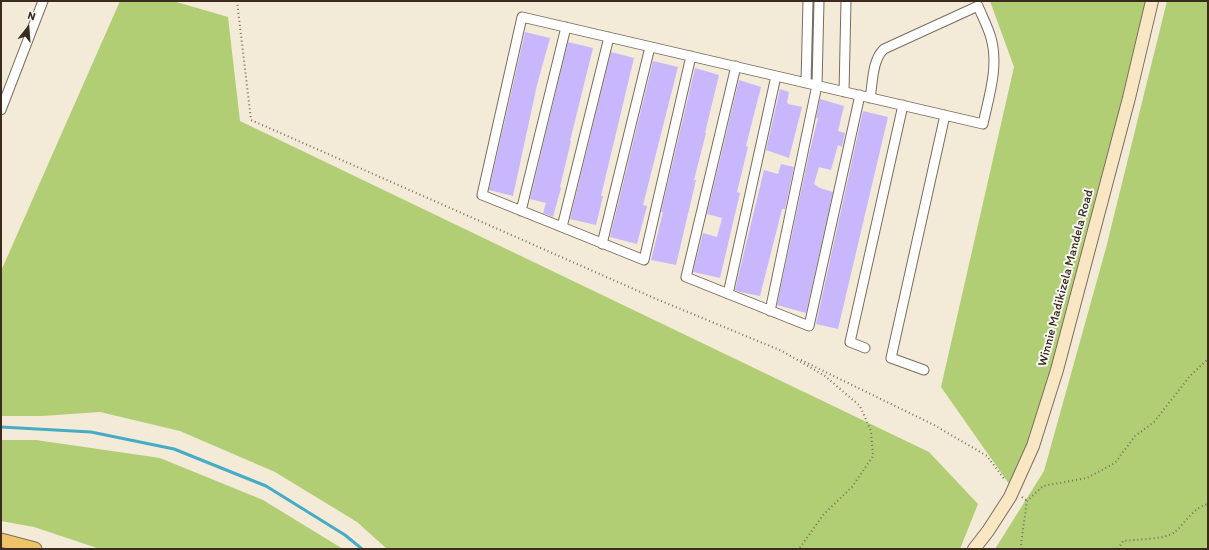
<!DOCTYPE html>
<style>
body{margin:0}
#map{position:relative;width:1209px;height:550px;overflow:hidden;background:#f3ead8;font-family:Itim,sans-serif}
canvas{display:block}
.frame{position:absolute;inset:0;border:2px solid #3b2a1e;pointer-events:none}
.north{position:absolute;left:8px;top:8px;width:40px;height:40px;-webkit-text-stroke:3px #f6f6f2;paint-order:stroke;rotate:17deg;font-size:11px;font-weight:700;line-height:16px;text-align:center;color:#3b2a1e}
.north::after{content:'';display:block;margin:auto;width:14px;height:18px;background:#3b2a1e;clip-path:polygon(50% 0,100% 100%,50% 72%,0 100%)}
</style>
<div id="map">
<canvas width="1209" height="550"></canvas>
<div class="frame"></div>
<div class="north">N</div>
</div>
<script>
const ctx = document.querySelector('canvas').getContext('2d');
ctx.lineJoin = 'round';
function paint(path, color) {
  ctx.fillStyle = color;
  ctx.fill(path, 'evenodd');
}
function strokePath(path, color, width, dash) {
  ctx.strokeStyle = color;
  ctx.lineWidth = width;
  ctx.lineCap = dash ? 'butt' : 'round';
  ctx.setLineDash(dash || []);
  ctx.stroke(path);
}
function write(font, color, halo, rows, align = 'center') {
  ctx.font = font + ' Itim,sans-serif';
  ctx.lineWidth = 4;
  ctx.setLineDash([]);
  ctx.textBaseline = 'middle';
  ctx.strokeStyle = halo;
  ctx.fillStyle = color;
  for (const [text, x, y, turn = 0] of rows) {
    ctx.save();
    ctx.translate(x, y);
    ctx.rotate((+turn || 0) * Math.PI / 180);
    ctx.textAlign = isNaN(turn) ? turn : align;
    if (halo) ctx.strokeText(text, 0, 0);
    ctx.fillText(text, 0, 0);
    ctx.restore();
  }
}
paint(new Path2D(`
 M120 1H173L228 17 240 121 929 452 978 504 960 549H387L357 522 275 472 180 431 100 412 42 416H1V271Z
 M990 1H1152L1057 370 1014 491 941 387 1014 67Z
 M1167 1H1208V549H995L1044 471 1106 248Z
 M1 440H36L160 458 263 500 343 549H100L34 527 1 521Z`), '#b1ce75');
strokePath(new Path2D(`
 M1 427 91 432 174 449 266 486 345 535 362 549`), '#46abc6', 3);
paint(new Path2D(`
 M525 32 550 38 537 85 513 196 489 190Z
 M568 42 593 48 570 141H571L560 187 561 188 553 217 543 213 546 203 530 199Z
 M611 52 634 58 601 196H603L596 225 570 219Z
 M653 61 678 67 643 205 647 206 637 244 610 237Z
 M695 68 719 75 705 133H706L694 180H696L676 265 651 260 663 212H661Z
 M739 80 761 87 746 146 748 147 737 192 740 193 720 278 693 272 703 233 717 237 722 218 707 214Z
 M780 89 789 92 787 102 788 104 802 107 789 158 766 150Z
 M820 99 844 106 838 131 845 133 842 147 838 145 831 170 819 167 814 184 820 188 833 192 806 313 777 305 809 154 818 118H816Z
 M863 111 888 117 838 329 816 324Z
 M781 164 794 167 785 209H782L760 296 740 292 735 290 764 170 778 174Z`), '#c9b7fd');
const minor = new Path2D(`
 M691 56 644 260 482 195 522 17C676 53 829 88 983 124 989 96 999 66 991 38 988 27 982 16 978 6L884 49C872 60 873 82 870 98
 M736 66 686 277 809 326 860 95
 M806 83 808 1
 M844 92 846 1
 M1 110 43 1
 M521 211 566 27
 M562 227 609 37
 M602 244 650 47
 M728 294 776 76
 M770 311 817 85 819 1
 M865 348 850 342 903 105
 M924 370 891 358 945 115`);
const secondary = new Path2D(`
 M974 549 988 531 1010 497 1033 446 1057 370 1129 98 1152 1`);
const primary = new Path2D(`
 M1 540 35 549`);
strokePath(minor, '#7b6d5f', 11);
strokePath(secondary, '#7b6d5f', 14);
strokePath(primary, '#7b6d5f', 15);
strokePath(new Path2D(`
 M237 1 251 120 654 298 782 351 825 376 860 406 871 431 873 456 852 487 824 514 799 549
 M801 360 934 425 987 456 1005 480
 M1022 497 1027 501
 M1022 549 1021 544 1027 501 1043 486 1087 478 1115 463 1135 436 1154 422 1190 376 1208 359
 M1118 549 1123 541C1136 539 1165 540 1175 532 1185 523 1194 507 1208 504`), '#7b6d5f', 2, [1, 3]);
strokePath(minor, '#fff', 9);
strokePath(secondary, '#f9e7c3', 12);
strokePath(primary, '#efc469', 13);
write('13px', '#3b2a1e', '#f6f6f2', [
 ["Winnie Madikizela Mandela Road",1066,278,-75]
]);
</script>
